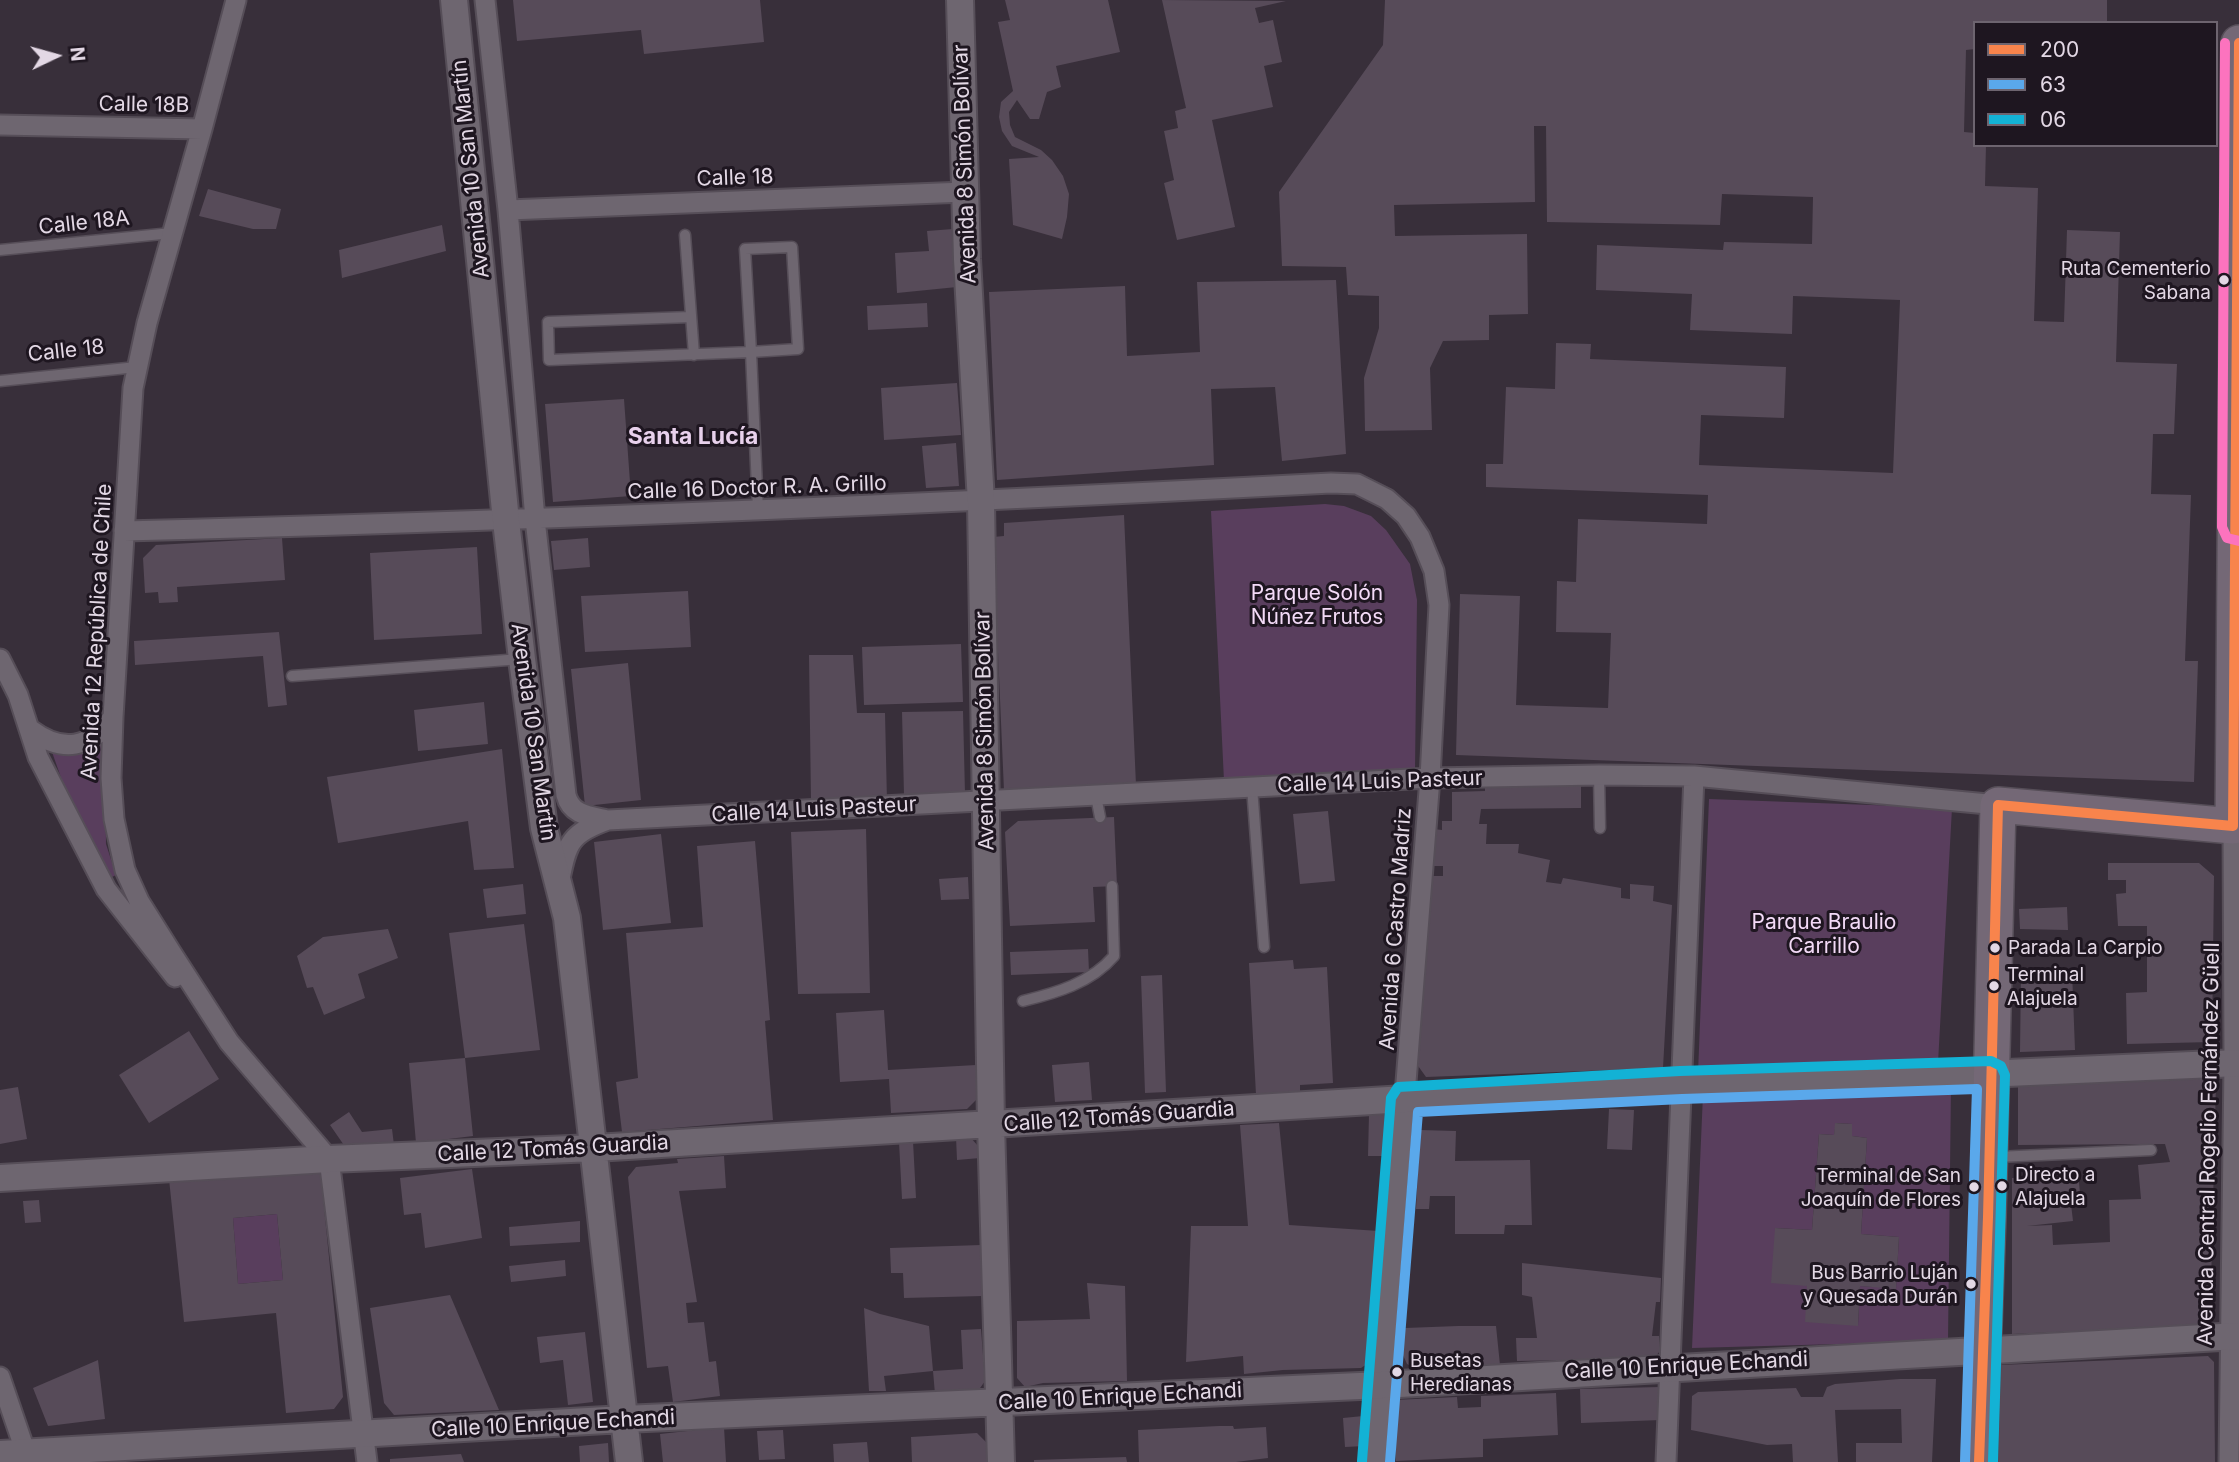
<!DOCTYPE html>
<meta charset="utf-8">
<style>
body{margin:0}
#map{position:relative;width:2239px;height:1462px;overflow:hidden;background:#382f3a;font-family:Inter,sans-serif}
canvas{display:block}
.legend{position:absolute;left:1973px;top:21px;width:245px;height:126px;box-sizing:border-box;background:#1e1620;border:2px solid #6d646f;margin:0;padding:9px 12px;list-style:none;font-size:21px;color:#e3d8e5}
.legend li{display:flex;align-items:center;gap:14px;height:35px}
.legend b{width:35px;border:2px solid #6d646f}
.north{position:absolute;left:21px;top:21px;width:70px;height:70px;-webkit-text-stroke:5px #1e1620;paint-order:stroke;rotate:85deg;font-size:19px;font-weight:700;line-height:28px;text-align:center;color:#e3d8e5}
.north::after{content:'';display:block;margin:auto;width:24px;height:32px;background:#e3d8e5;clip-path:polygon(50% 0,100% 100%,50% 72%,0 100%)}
</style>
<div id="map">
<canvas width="2239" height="1462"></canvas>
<ul class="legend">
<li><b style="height:9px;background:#f8844c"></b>200</li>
<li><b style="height:9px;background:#5aa8eb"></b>63</li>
<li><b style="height:9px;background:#13b2d5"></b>06</li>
</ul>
<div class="north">N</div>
</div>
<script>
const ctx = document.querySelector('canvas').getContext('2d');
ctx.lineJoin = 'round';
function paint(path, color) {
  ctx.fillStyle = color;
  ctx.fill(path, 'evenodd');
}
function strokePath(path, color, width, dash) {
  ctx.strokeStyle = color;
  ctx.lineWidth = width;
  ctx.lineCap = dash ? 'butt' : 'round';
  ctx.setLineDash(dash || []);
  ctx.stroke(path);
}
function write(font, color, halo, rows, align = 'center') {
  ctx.font = font + ' Inter,sans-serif';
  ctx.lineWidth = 6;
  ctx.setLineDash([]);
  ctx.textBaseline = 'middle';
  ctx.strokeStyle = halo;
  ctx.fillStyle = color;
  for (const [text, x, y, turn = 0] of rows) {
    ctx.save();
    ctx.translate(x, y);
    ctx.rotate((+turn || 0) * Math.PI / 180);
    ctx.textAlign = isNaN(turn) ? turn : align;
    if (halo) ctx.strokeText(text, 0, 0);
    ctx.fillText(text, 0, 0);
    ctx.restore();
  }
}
paint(new Path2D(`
 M1325 504 1344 506 1371 516 1386 530 1410 564 1417 600 1415 770 1224 781 1211 511Z
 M105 737 106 844 116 875 112 877 72 809 52 752 58 753Z
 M1709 799 1952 808 1938 1063 1698 1073Z
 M1951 1086 1948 1341 1692 1348 1703 1094ZM1836 1123 1852 1124V1136L1867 1138 1861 1234 1899 1237 1896 1288 1860 1286 1858 1325 1807 1286 1775 1228 1812 1230 1819 1134 1834 1135Z
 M277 1214 283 1280 238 1284 233 1218Z`), '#593e5d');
paint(new Path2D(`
 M513 0H760L764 42 644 54 641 30 517 41Z
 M1005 0H1108L1120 52 1056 66 1061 87 1047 92 1039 119H1030L1017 100 1009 112 1010 125 1015 137 1041 150 1052 160 1063 176 1069 194 1067 217 1062 239 1013 225 1009 159 1039 157 1012 146 1002 131 999 117 1001 102 1013 91 998 22 1010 20Z
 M1162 0 1286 1 1255 8 1259 23 1273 20 1282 62 1264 66 1273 107 1212 120 1235 227 1177 240 1164 183 1174 180 1164 131 1178 128 1175 111 1186 108Z
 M1385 0H2107V23H1975V49L1966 50 1964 132 1975 133V145H1986L1985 186 2038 188 2034 321 2064 322 2067 230 2120 232 2116 362 2177 364 2174 434H2153L2151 494 2191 495 2185 661H2198L2194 782 1456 755 1460 594 1520 596 1516 705 1608 708 1611 633 1556 632 1557 581 1576 582 1578 519 1707 524 1708 495 1486 487V464H1503L1506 387 1555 389 1556 343 1591 344 1590 359 1786 367 1784 418 1701 415 1699 465 1893 473 1900 300 1793 296 1792 334 1690 330 1692 294 1596 290 1597 245 1723 250 1724 242 1812 244 1813 197 1722 194 1720 225 1547 222 1546 126H1534L1535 202 1394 205 1395 236 1527 234 1528 314 1489 315V340L1443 341 1430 368 1432 430 1365 431 1364 378 1379 328V296L1348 295 1346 267 1282 266 1279 192 1383 45Z
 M208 189 281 209 276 229H253L199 216Z
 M442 225 446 251 342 278 339 250Z
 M953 229 957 287 897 293 895 253 929 251 927 231Z
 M1336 280 1346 454 1282 461 1275 387 1211 389 1214 465 997 480 989 292 1125 286 1127 356 1200 352 1197 282Z
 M927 303 928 327 868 330 867 306Z
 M957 383 961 435 884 440 881 388Z
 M624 399 631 496 553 502 545 404Z
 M956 443 959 486 926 488 922 446Z
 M1124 515 1136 785 1004 791 993 537 1004 536V523Z
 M282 538 285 580 177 587 178 602 159 603 158 592 145 593 143 558 156 545Z
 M588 538 590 567 554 570 551 541Z
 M477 547 482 634 374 640 370 553Z
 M688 591 691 647 585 652 581 596Z
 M279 632 287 705 268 707 263 656 135 665 134 641Z
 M961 644 963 702 864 705 862 647Z
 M809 655H853L857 713H885L887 802H811Z
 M628 663 641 800 585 806 571 669Z
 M484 702 488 744 418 751 414 710Z
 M963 711 965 794 904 795 902 712Z
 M502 749 514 868 474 870 468 821 338 843 327 777Z
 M1581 785V808L1481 809 1479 824H1487L1486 844H1519L1518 853 1550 860 1546 882 1561 884 1563 878 1621 888V898L1630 899V884L1654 886 1653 901 1672 905 1663 1068 1426 1077 1416 1063 1430 876H1443V866H1434V829L1442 830V821H1452V792L1485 791V786Z
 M1328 811 1335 881 1300 884 1293 814Z
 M1114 817 1117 886 1093 887 1095 922 1010 926 1005 832 1018 821Z
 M866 829 870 993 798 994 791 832Z
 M661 834 671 923 603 930 594 842Z
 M755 841 770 1020 765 1021 773 1120 622 1132 616 1082 638 1078 626 933 703 927 697 846Z
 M2108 863H2199L2214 876 2212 1042 2127 1044 2126 993 2147 992V926H2118L2116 894 2126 893V880H2108Z
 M968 877 969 899 941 900 939 879Z
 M523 884 526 914 487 918 483 889Z
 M2067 907 2068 930 2020 929 2019 909Z
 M524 924 540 1050 465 1058 449 933Z
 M388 929 398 958 358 974 365 998 324 1015 313 987 307 988 297 956 323 937Z
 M1088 949 1089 972 1011 975 1010 952Z
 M1293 960 1294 969 1327 967 1333 1083 1300 1085V1092L1256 1095 1249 963Z
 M2072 971 2075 1050 2020 1052 2021 972Z
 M1162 975 1166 1092 1145 1093 1141 976Z
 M884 1010 888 1070 976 1065 978 1098 967 1109 891 1113 889 1079 840 1082 836 1013Z
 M189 1031 219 1079 149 1123 119 1075Z
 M465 1058 473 1136 416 1143 409 1063Z
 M1089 1062 1092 1100 1055 1102 1052 1065Z
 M2200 1075 2216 1081 2210 1325 2012 1334V1178L2078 1172 2081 1204H2071L2073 1221 2027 1226 2052 1225 2053 1245 2110 1242 2109 1200 2141 1199 2138 1165 2170 1162 2165 1144 2018 1145V1084Z
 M18 1087 27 1139 0 1144V1090Z
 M1609 1109 1634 1110 1632 1150 1607 1149Z
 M349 1112 362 1132 392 1129 394 1145 348 1151 330 1125Z
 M1369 1114H1388L1396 1121 1395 1156H1368Z
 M1279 1123 1289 1225 1379 1231 1370 1362 1361 1368 1283 1370 1244 1374 1243 1356 1186 1362 1191 1226H1248L1240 1125Z
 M1835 1123 1852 1124V1136L1867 1138 1861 1234 1899 1237 1896 1289 1860 1286 1858 1326 1805 1322 1807 1286 1771 1283 1775 1228 1812 1230 1819 1134 1834 1135Z
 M1420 1130 1456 1131 1455 1161 1530 1160 1532 1225H1505L1504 1234H1455V1196H1430L1429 1209H1416Z
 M969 1136 979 1147 980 1158 957 1160 956 1137Z
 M913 1141 916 1198 902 1199 899 1142Z
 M724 1156 726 1188 679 1191 697 1302 686 1303 688 1323 704 1322 709 1362 716 1361 720 1396 673 1402 668 1366 647 1368 628 1177 636 1167 678 1163 677 1159Z
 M320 1167 343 1397 334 1409 286 1413 276 1313 184 1322 169 1179ZM277 1214 283 1280 238 1284 233 1218Z
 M472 1169 482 1238 425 1248 421 1213 404 1215 400 1178Z
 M39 1200 41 1222 25 1223 23 1201Z
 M580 1221V1242L510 1246 509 1227Z
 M981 1245 983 1296 904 1298 903 1273H891L890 1248Z
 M565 1260 566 1276 511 1282 509 1266Z
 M1522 1263 1661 1278 1660 1302H1656L1652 1336H1659L1660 1351 1651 1362 1624 1359 1517 1361 1516 1338H1537L1532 1297 1522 1295Z
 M1087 1283 1125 1286 1127 1381 1043 1383 1025 1387 1017 1378V1321L1090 1319Z
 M450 1295 499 1410 394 1415 384 1403 370 1308Z
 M864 1308 880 1314 929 1326 933 1371 963 1369 961 1330 981 1329 985 1381 978 1391 935 1394 933 1371 884 1376 886 1391H869Z
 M1458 1326H1496L1500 1365 1462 1370 1420 1371 1407 1364 1403 1355 1405 1328Z
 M585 1332 593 1402 568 1405 563 1360 540 1363 537 1337Z
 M2208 1356 2214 1362 2215 1462H1998L2001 1365Z
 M98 1360 105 1419 48 1426 33 1388Z
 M1900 1379H1936L1932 1462H1856V1443H1902L1901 1409 1835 1410 1838 1462H1793L1792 1444 1767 1445 1691 1430 1692 1396 1698 1392 1796 1388 1801 1397H1823L1827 1387 1835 1384Z
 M1660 1387 1661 1420 1581 1423 1580 1389Z
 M1556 1393 1558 1435 1483 1439V1457L1396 1461 1394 1400 1457 1397 1458 1408 1481 1407V1396Z
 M1363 1416 1365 1446 1345 1447 1343 1418Z
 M1219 1426H1233L1234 1429 1266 1427 1268 1458 1236 1462H1139L1138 1430Z
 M724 1427 726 1462H663L660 1434Z
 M783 1430 785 1459 759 1460 757 1431Z
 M977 1433 986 1442 988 1462H912L911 1437Z
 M867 1442 869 1462H834L833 1444Z
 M608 1443 609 1462H580L579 1446Z
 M461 1454 464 1462H390V1459Z
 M1126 1457 1127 1462H1034V1460Z`), '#574b59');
const lane = new Path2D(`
 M685 235 694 355
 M792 247 798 349 751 352 745 249Z
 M0 250 172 233
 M691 317 548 322 549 360 751 352 758 510
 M0 381 137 367
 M292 676 521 659
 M1599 775 1600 828
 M1252 787 1264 947
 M1096 796 1100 817
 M1023 1001C1056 993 1091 983 1114 956L1112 886
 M1997 1157 2151 1150`);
const street = new Path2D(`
 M236 0 202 129 147 323 133 388 113 717 111 778 114 819 125 870 139 901 171 952 229 1042 329 1159 367 1462
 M485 0 508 210 535 519 566 795C571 815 589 816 607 820
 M0 125 202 129
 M508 210 965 192
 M124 531C527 521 929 504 1331 483L1357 484 1387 499 1406 516 1420 537 1434 571 1439 605 1430 778 1376 1462
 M0 659 18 695 38 757 106 889 175 977
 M31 730C62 753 90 749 113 717
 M560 879C567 842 571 833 608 820L1430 778 1599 775 1694 776 1998 805
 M0 1377 29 1462
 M1666 1462 1694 776
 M2229 1462 2234 1063 2233 826 2239 825`);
const secondary = new Path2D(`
 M454 0 506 521 522 659 544 828 567 918 629 1462
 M960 0 967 259 981 502 991 1125 1001 1462
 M0 1178 329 1159 595 1148 1405 1099 2239 1063
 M0 1454 624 1419 1382 1385 2239 1336`);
const highway = new Path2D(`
 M1979 1462 1988 1217 1998 805 2233 826 2239 43`);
strokePath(lane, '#564e58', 13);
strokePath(street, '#564e58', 23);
strokePath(secondary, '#564e58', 30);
strokePath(highway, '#564e58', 38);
strokePath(lane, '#6e6670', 10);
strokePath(street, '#6e6670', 19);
strokePath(secondary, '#6e6670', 26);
strokePath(highway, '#746876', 35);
strokePath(new Path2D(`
 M1979 1462 1988 1217 1998 805 2233 826 2239 43`), '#f8844c', 10);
strokePath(new Path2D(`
 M1390 1462 1418 1112 1682 1099 1977 1089 1965 1462`), '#5aa8eb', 10);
strokePath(new Path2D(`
 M1362 1461 1391 1098 1398 1087 1680 1071 1991 1061 2001 1066 2005 1075 1993 1462`), '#13b2d5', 10);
strokePath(new Path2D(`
 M2225 43 2222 527 2227 538 2239 541`), '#fc73be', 10);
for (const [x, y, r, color] of [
 [2224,280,6,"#e3d8e5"],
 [1995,948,6,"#e3d8e5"],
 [1994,986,6,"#e3d8e5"],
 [2002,1186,6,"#e3d8e5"],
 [1974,1187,6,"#e3d8e5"],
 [1971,1284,6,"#e3d8e5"],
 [1397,1372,6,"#e3d8e5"]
]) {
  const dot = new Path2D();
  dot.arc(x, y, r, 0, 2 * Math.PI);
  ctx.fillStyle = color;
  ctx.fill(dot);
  strokePath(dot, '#1e1620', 2.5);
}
write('19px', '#e3d8e5', '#1e1620', [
 ["Ruta Cementerio",2211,269,"right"],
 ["Sabana",2211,293,"right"],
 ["Parada La Carpio",2008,948],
 ["Terminal",2007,975],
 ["Alajuela",2007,999],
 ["Directo a",2015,1175],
 ["Alajuela",2015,1199],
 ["Terminal de San",1961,1176,"right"],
 ["Joaquín de Flores",1961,1200,"right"],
 ["Bus Barrio Luján",1958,1273,"right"],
 ["y Quesada Durán",1958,1297,"right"],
 ["Busetas",1410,1361],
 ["Heredianas",1410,1385]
], 'left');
write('21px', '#e3d8e5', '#1e1620', [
 ["Calle 18B",144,105,1],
 ["Avenida 8 Simón Bolívar",965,164,-92],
 ["Avenida 10 San Martín",471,169,-96],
 ["Calle 18",735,178,-2],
 ["Calle 18A",84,223,-6],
 ["Calle 18",66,351,-6],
 ["Calle 16 Doctor R. A. Grillo",757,488,-2],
 ["Avenida 12 República de Chile",97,632,-87],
 ["Avenida 8 Simón Bolívar",985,731,-91],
 ["Avenida 10 San Martín",533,732,82],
 ["Calle 14 Luis Pasteur",1380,782,-2],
 ["Calle 14 Luis Pasteur",814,810,-3],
 ["Avenida 6 Castro Madriz",1396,929,-86],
 ["Calle 12 Tomás Guardia",1119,1117,-4],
 ["Avenida Central Rogelio Fernández Güell",2209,1144,-89],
 ["Calle 12 Tomás Guardia",553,1149,-3],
 ["Calle 10 Enrique Echandi",1686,1366,-3],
 ["Calle 10 Enrique Echandi",1120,1397,-3],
 ["Calle 10 Enrique Echandi",553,1424,-3]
]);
write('21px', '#f3daf7', '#1e1620', [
 ["Parque Solón",1317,594],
 ["Núñez Frutos",1317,618],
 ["Parque Braulio",1824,923],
 ["Carrillo",1824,947]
]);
write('bold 23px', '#e8d1ec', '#1e1620', [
 ["Santa Lucía",693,437]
]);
</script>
